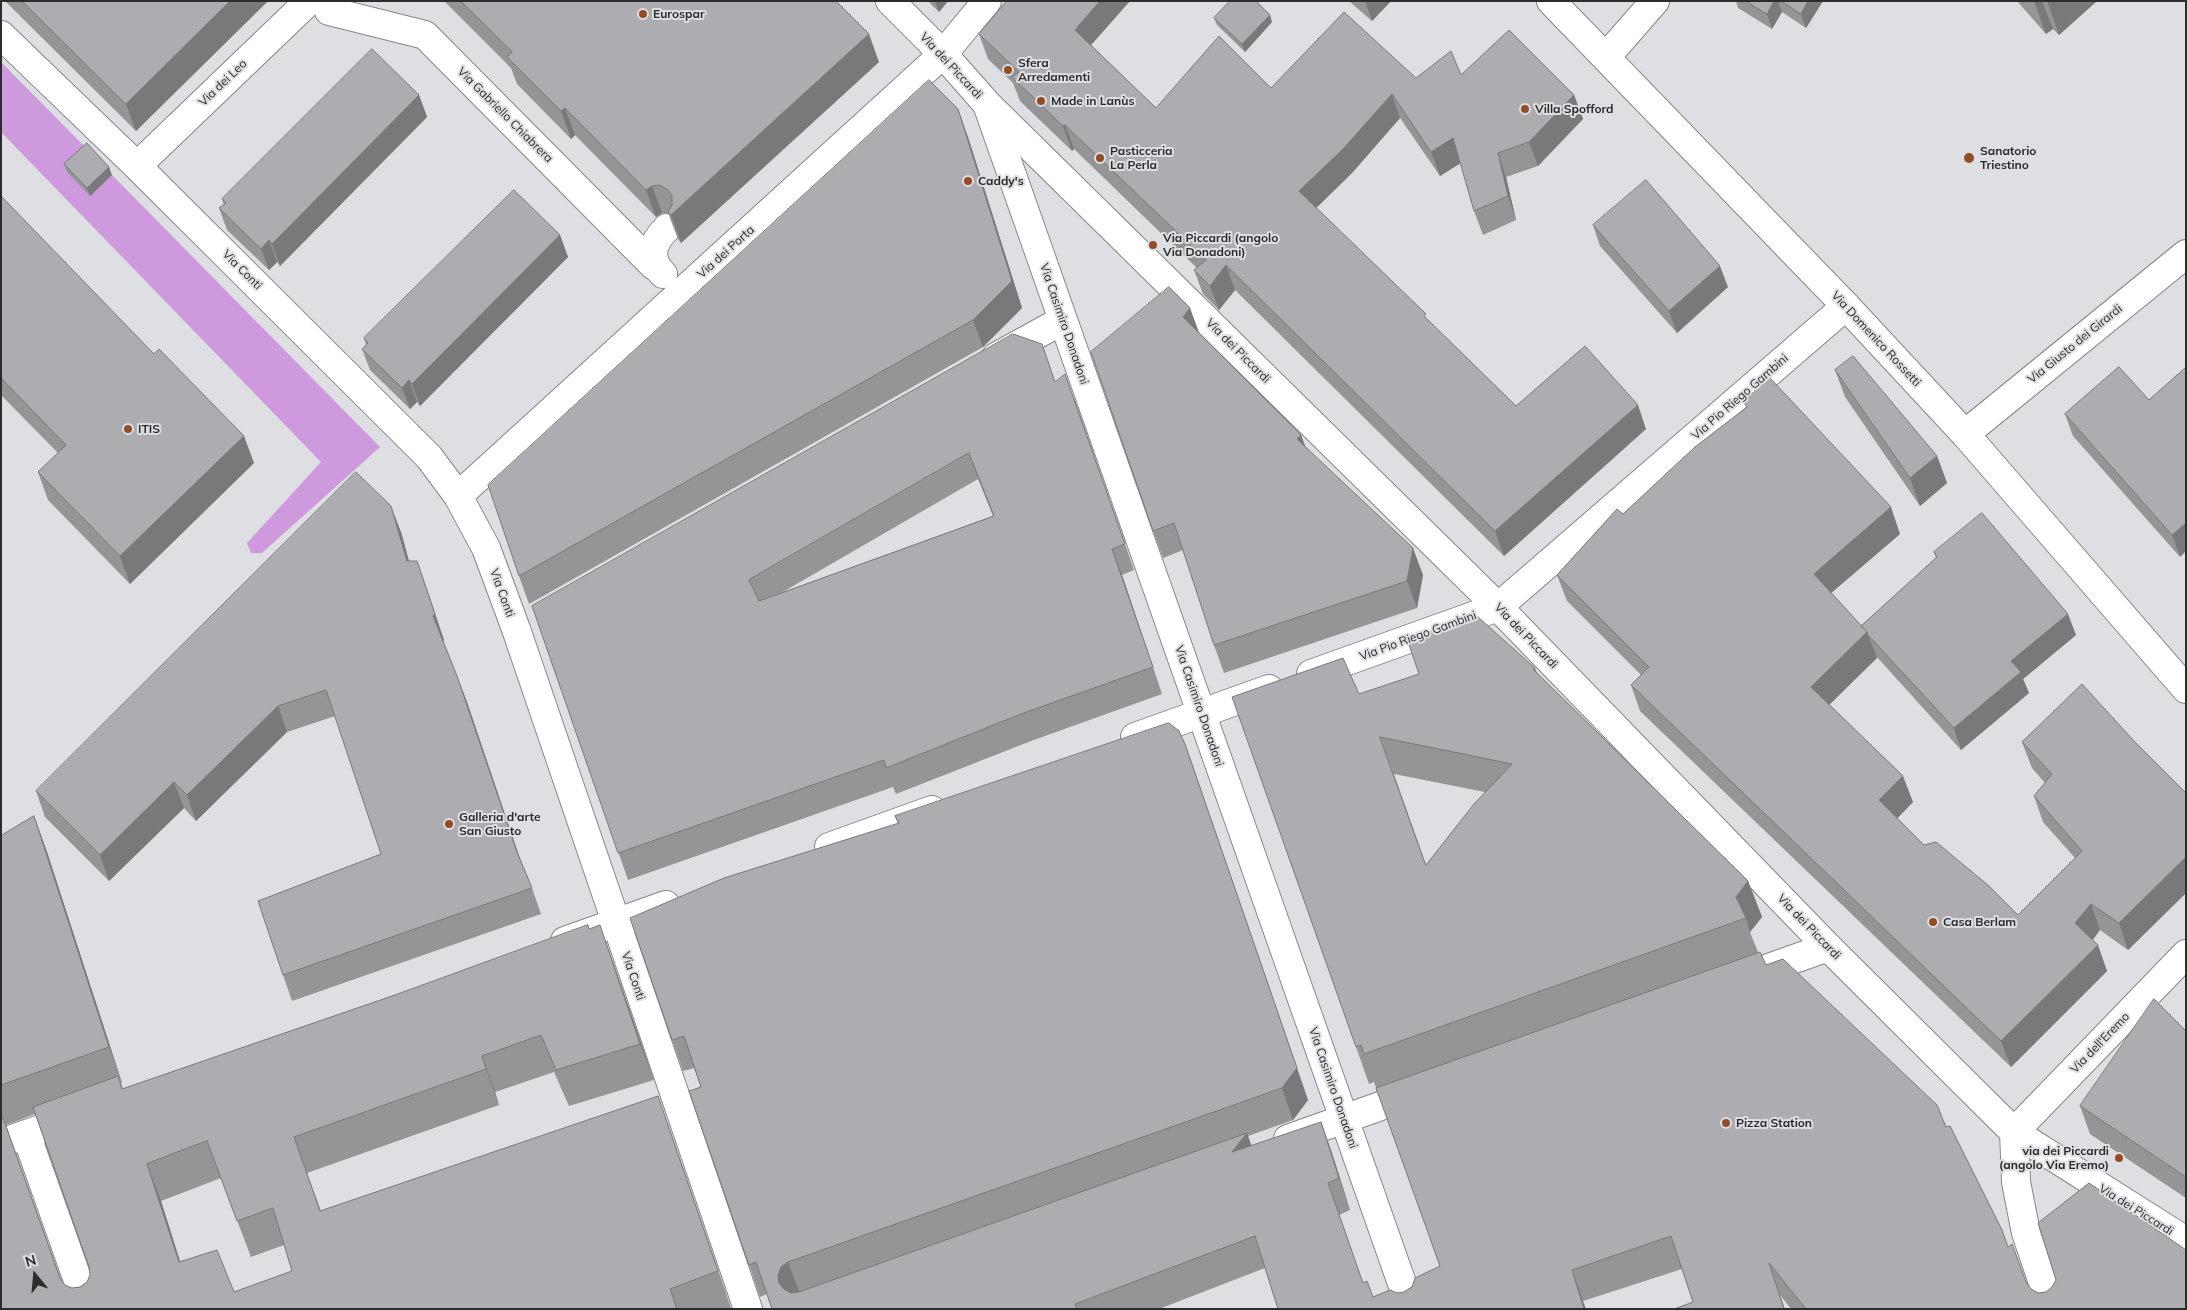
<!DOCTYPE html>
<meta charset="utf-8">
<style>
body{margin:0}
#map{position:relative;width:2187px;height:1310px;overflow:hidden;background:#dddfe2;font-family:Mulish,sans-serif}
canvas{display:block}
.frame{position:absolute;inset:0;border:2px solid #2b2c2e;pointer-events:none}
.north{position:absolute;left:10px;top:1250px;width:50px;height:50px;-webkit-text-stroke:4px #dddfe2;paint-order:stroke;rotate:343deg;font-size:14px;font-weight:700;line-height:20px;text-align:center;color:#2b2c2e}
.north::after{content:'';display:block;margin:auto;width:18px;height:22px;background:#2b2c2e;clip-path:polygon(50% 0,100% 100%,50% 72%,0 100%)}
</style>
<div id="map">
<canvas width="2187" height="1310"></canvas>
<div class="frame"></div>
<div class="north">N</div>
</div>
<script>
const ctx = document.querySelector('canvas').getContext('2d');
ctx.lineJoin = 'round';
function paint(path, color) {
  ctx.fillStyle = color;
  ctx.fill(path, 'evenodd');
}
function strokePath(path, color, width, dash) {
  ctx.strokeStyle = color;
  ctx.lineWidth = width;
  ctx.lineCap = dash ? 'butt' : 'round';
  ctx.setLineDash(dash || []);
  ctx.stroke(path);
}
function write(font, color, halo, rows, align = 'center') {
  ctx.font = font + ' Mulish,sans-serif';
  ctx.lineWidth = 4;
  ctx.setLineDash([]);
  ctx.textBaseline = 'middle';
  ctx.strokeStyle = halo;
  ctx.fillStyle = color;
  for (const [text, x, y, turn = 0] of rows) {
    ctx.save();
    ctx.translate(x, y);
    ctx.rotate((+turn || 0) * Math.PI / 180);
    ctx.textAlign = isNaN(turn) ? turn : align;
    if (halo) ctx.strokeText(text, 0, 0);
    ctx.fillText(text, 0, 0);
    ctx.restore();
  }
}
paint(new Path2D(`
 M1 62 89 151 67 172 90 195 112 175 380 447 262 553H251L247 543 321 462 1 132Z`), '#ce99dd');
const street = new Path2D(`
 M329 11 425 35 654 266
 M1 35 137 166 429 457 458 496 486 548 516 629 748 1309
 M1606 57 1655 1
 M987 104 1411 1309
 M137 166 309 1
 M663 274C647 258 652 243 667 228
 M996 357 1063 320
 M1965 434 2186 254
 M458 496 943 54 987 1
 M1311 674 1498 607 1846 306
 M1135 737 1269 689
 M829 847 932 810
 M565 941 666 905
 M1752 974 1828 947
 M26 1134 88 1309
 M1288 1139 1417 1093
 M1 1143 75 1117
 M2052 1309 2026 1233 2016 1182 2014 1132 2186 954`);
const secondary = new Path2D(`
 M890 1 943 54 987 104 1498 607 1828 947 2014 1132 2186 1241
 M1551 1 1846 306 1965 434 2186 689`);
strokePath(street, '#85878a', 30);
strokePath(secondary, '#85878a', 30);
strokePath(street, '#fff', 28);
strokePath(secondary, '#fff', 28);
paint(new Path2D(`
 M5 1H268L136 131Z
 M444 1H836L879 62 681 243 678 239 668 213H662L656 217 575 135 571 139 517 84 511 68Z
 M928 1H948L939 12Z
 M1007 1H1130L1091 45 1156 108 1271 88 1461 75 1574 95 1583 119 1538 166 1506 177 1516 220 1483 235 1474 211 1461 163 1440 176 1400 118 1352 173 1316 208 1429 321 1516 406 1646 429 1504 556 1235 290 1219 310 1203 294 1194 270 1197 268 1074 149 1072 151 1020 101 1013 83 988 59 979 34Z
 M1349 1H1391L1372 21Z
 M1736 1H1823L1806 28 1782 12 1772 29 1738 8Z
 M2017 1H2097L2059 35 2053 29 2046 34Z
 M1214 18 1272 22 1245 52 1217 25Z
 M419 95 427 117 280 266 277 262 269 270 227 230 219 208 224 205 222 199Z
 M968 137 1022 308 983 347 529 604 519 576Z
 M64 164 112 175 90 196 67 172Z
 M1 196 254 463 130 584 48 500 38 472 58 453 1 395Z
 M1593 225 1728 287 1677 333 1600 246Z
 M560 235 568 257 420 406 417 402 410 409 370 370 362 349 366 345 364 338Z
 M1198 332 1301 435 1305 446 1423 575 1417 608 1224 673 1214 645 1183 550 1163 558 1153 531Z
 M2119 367 2180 557 2073 436 2065 414Z
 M1835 370 1937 456 1947 483 1920 506 1845 397Z
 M1055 382 1075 400 1134 570 1122 575 1162 694 1031 741 896 794 893 787 628 880 532 606ZM978 479 993 516 781 593Z
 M1744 402 1900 534 1831 593 1861 626 1936 558 1934 552 2076 635 2023 679 2029 693 1961 750 1876 656 1877 658 1829 704 1913 802 1897 818 1924 845 2018 915 2075 858 2043 822 2034 796 2045 783 2032 768 2022 742 2134 741 2186 793V893L2128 950 2100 930 2093 940 2107 971 2011 1067 1640 711 1631 685 1641 675 1567 601 1557 575 1623 514 1746 407Z
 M401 532 409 561H417L444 640 443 641 467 702 521 861 532 888 541 914 292 1001 283 975 381 854 335 716 287 732 196 821 184 808 109 881 45 817 36 791Z
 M1535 668 1537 673 1748 881 1762 917 1750 932 1758 952 1766 965 1946 1127 2027 1284 2031 1289 2038 1293 2186 1309H1791L1780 1295 1693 1302 1682 1269 1583 1301 1278 1309 1265 1268 1159 1309H772L767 1294 760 1297 749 1265 701 1087 694 1068 683 1071 672 1040 898 824 895 816 1185 744 1308 1100 1293 1120 1248 1136 1251 1146 1321 1122 1332 1153 1350 1210 1339 1215 1363 1283 1373 1297 1397 1293 1404 1292 1440 1266 1374 1082 1369 1084 1356 1047 1359 694ZM1394 774 1485 792 1426 865Z
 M34 816 47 852 122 1083H121L123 1089 589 929 613 962 654 1080 569 1106 554 1072 495 1092 499 1105 307 1173 321 1211 671 1133 731 1308 728 1309H1V836ZM35 1114 89 1267 90 1275 87 1282 80 1287 72 1288 65 1285 61 1279 6 1125ZM221 1178 251 1257 284 1245 292 1271 234 1292 180 1262 161 1201Z
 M2186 1031V1198L2090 1134 2080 1106Z`), '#959497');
paint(new Path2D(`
 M230 1H268L136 131 126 104Z
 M935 1H948L939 12Z
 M1100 1H1130L1083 54 1075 30Z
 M1365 1H1391L1372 21Z
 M1774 1H1778L1782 12 1772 29 1767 14Z
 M1808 1H1823L1806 28 1801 14Z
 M2034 1H2042L2053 29 2046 34Z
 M2047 1H2097L2059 35Z
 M1270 15 1272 22 1245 52 1242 44Z
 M869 34 879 62 681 243 671 215Z
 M1392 94 1400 118 1352 173 1308 216 1299 191Z
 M419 95 427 117 280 266 272 244Z
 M1574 95 1583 119 1538 166 1529 142Z
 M565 108 575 135 571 139 561 111Z
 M958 109 968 137 1022 308 983 347 973 320Z
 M1065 125 1074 149 1072 151 1063 126Z
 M1453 138 1462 162 1440 176 1431 152Z
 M1498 153 1506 177 1516 220 1508 196Z
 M109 167 112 175 90 196 87 188Z
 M652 186 662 213 656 217 646 190Z
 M560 235 568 257 420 406 412 384Z
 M269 240 277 262 269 270 261 249Z
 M1226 265 1235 290 1219 310 1210 286Z
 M1720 266 1728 287 1677 333 1669 311Z
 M1190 308 1200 335 1183 317Z
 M409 380 417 402 410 409 402 388Z
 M1638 405 1646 429 1504 556 1495 531Z
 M1301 435 1311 462 1297 439Z
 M244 436 254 463 130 584 120 556Z
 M1937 456 1947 483 1920 506 1910 478Z
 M391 506 401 532 416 587 407 561Z
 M1891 507 1900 534 1823 600 1814 574Z
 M2186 523V551L2180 557 2172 535Z
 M1413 548 1423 575 1417 608 1407 581Z
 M1112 549 1122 575 1162 694 1153 667Z
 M417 561 444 640 442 642 433 616Z
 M2068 614 2076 635 2023 679 2029 693 1961 750 1954 728 2011 661Z
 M1867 632 1877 658 1821 713 1811 687Z
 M457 676 467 702 526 878 517 852Z
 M278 706 287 732 196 821 187 795Z
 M1185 744 1308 1100 1293 1120 1282 1088Z
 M1903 776 1913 802 1889 827 1879 800Z
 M174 782 184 808 109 881 100 855Z
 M34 816 47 852 122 1083 109 1047Z
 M2186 857V893L2128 950 2119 923Z
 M1748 881 1762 917 1750 932 1746 918 1736 897Z
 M2091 904 2100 930 2085 949 2075 923Z
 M600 925 613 962 654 1080 640 1044Z
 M2098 945 2107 971 2011 1067 2001 1041Z
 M482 1056 495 1092 499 1105 486 1069Z
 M658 1096 671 1133 731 1308 718 1271Z
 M1321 1122 1332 1153 1350 1210 1339 1178Z
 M1247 1133 1258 1165 1232 1152Z
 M147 1164 161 1201 192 1299 179 1262Z
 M788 1262 800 1294 790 1307 779 1283 778 1275 781 1267Z
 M1769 1263 1780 1295 1785 1309H1784Z
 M1572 1270 1583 1301 1586 1309H1584Z`), '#79787b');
const building = new Path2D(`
 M22 1H230L126 104Z
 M461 1H836L869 34 671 215 668 212 672 205V196L668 190 660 185 652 186 646 190 565 108 561 111 507 57 512 52Z
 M1007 1H1100L1075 30 1156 108 1219 36 1271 88 1344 12 1416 78 1451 51 1461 75 1509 30 1574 95 1529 142 1498 153 1508 196 1474 211 1453 138 1431 152 1392 94 1343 149 1299 191 1426 314 1424 316 1516 406 1585 346 1638 405 1495 531 1226 265 1210 286 1194 270 1206 260 1065 125 1063 126 1012 77 1019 72 979 34Z
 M1230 1H1256L1270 15 1242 44 1214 18Z
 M1746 1H1774L1767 14Z
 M1782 1H1808L1801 14Z
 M372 49 419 95 272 244 269 240 261 249 219 208 226 203 222 199Z
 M929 80 958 109 1012 281 973 320 519 576 488 485Z
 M87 143 109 167 87 188 64 164Z
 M1646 180 1720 266 1669 311 1593 225Z
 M514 190 560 235 412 384 409 380 402 388 362 349 368 343 364 338Z
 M1 196 154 354 159 349 244 436 120 556 38 472 66 445 1 378Z
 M1169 287 1190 308 1183 317 1301 435 1297 439 1413 548 1407 581 1214 645 1174 523 1153 531 1091 352Z
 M1013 334 1042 344 1055 382 1065 374 1125 544 1112 549 1153 667 1021 714 886 768 884 760 618 853 532 606ZM969 453 994 516 759 601 749 580Z
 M1853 356 1937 456 1910 478 1835 370Z
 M2119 367 2149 400 2186 367V523L2172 535 2065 414Z
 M1770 378 1891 507 1814 574 1867 632 1811 687 1903 776 1879 800 1924 845 1936 842 1989 886 2018 915 2082 851 2034 796 2052 774 2022 742 2082 684 2134 741 2186 793V857L2119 923 2091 904 2075 923 2098 945 2001 1041 1631 685 1649 667 1557 575 1617 509 1623 514 1695 447 1747 407 1744 402Z
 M356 472 391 506 407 561H417L435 614 433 616 457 676 517 852 532 888 283 975 258 901 381 854 326 690 278 706 187 795 174 782 100 855 36 791Z
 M1982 513 2068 614 2011 661 2021 672 1954 728 1868 635 1867 632 1861 626 1937 557 1934 552Z
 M1478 617 1535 668 1533 669 1748 881 1736 897 1746 918 1364 1054 1361 1045 1356 1047 1232 697 1343 658 1359 694 1419 674 1407 639ZM1380 737 1512 764 1474 804 1426 865Z
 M1169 723 1179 731 1185 744 1297 1068 1282 1088 788 1262 781 1267 778 1275 779 1283 784 1289 791 1293 799 1292 1247 1133 1232 1152 1321 1122 1339 1178 1328 1183 1363 1283 1367 1281 1373 1297 1390 1290 1397 1293 1404 1292 1412 1287 1415 1278 1440 1266 1376 1088 1760 952 1766 965 1783 959 1937 1105 1946 1127 1950 1126 2002 1230 2008 1247 2012 1244 2026 1282 2031 1289 2038 1293 2046 1292 2052 1287 2056 1280 2038 1223 2089 1183 2186 1250V1309H1806L1769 1263 1784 1309H1674L1693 1302 1671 1236 1572 1270 1584 1309H1278L1255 1236 1075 1304 1077 1309H772L756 1262 749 1265 689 1091 701 1087 684 1036 672 1040 630 918 724 878 899 823 895 816Z
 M34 816 109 1047 1 1085V836Z
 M588 925 589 929 600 925 640 1044 556 1070 541 1035 482 1056 486 1069 294 1137 320 1211 658 1096 718 1271 670 1289 677 1309H1V1118H3L60 1278 65 1285 72 1288 80 1287 87 1282 90 1275 89 1267 33 1107 118 1076 122 1089 395 995ZM207 1141 237 1221 273 1208 292 1271 234 1292 217 1250 179 1262 147 1164Z
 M2154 999 2186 1031V1177L2080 1106Z`);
paint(building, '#adacb0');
strokePath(building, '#79787b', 1);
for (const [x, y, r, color] of [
 [643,14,5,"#934c25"],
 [1008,70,5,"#934c25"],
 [1041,101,5,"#934c25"],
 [1525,109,5,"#934c25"],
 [1100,158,5,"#934c25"],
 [1969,158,6,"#934c25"],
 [968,181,5,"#934c25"],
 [1153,245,5,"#934c25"],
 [128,429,5,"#934c25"],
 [449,824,5,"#934c25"],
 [1933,922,5,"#934c25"],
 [1726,1123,5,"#934c25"],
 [2119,1158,5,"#934c25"]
]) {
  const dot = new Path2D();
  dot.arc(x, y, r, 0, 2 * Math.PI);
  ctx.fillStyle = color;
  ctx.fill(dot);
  strokePath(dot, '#dddfe2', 2);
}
write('bold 12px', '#2b2c2e', '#dddfe2', [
 ["Eurospar",653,14],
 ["Sfera",1018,63],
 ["Arredamenti",1018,77],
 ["Made in Lanùs",1051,101],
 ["Villa Spofford",1535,109],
 ["Pasticceria",1110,151],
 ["La Perla",1110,165],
 ["Sanatorio",1980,151],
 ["Triestino",1980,165],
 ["Caddy's",978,181],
 ["Via Piccardi (angolo",1163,238],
 ["Via Donadoni)",1163,252],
 ["ITIS",138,429],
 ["Galleria d'arte",459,817],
 ["San Giusto",459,831],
 ["Casa Berlam",1943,922],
 ["Pizza Station",1736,1123],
 ["via dei Piccardi",2109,1151,"right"],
 ["(angolo Via Eremo)",2109,1165,"right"]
], 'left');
write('12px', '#2b2c2e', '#dddfe2', [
 ["Via dei Piccardi",951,66,47],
 ["Via dei Leo",223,83,-44],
 ["Via Gabriello Chiabrera",505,115,45],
 ["Via dei Porta",726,252,-42],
 ["Via Conti",242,270,45],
 ["Via Casimiro Donadoni",1064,324,71],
 ["Via Domenico Rossetti",1876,339,47],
 ["Via Giusto dei Girardi",2075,344,-39],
 ["Via dei Piccardi",1238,351,45],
 ["Via Pio Riego Gambini",1740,397,-41],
 ["Via Conti",502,593,70],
 ["Via Pio Riego Gambini",1418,636,-20],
 ["Via dei Piccardi",1526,636,46],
 ["Via Casimiro Donadoni",1199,706,71],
 ["Via dei Piccardi",1809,927,46],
 ["Via Conti",633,976,71],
 ["Via dell'Eremo",2100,1043,-46],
 ["Via Casimiro Donadoni",1333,1088,71],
 ["Via dei Piccardi",2136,1210,32]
]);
</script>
